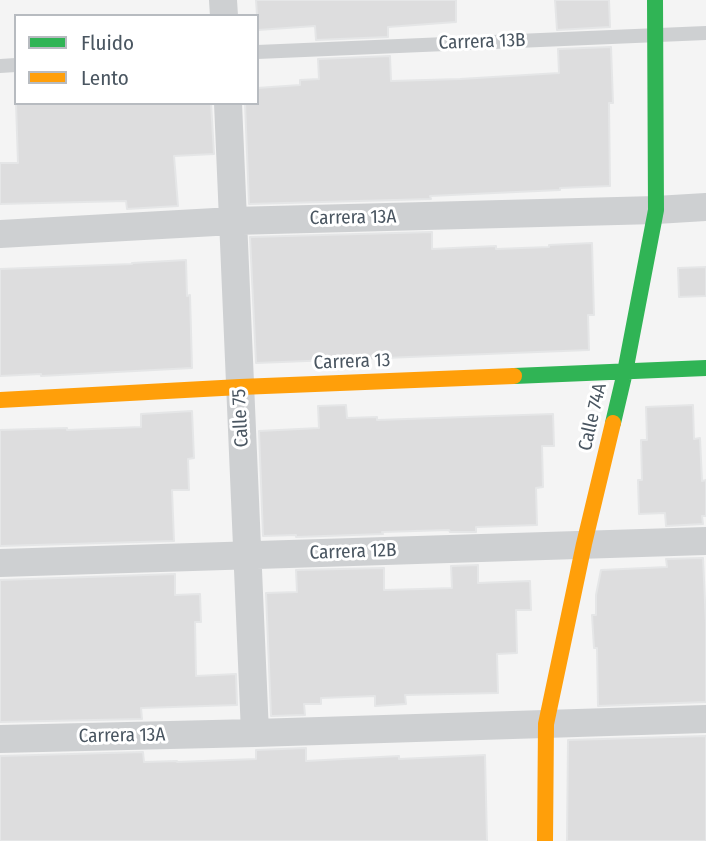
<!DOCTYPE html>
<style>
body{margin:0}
#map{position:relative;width:706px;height:841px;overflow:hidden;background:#f4f4f4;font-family:"Fira Sans Condensed",sans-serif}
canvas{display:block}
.legend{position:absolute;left:14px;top:14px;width:245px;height:91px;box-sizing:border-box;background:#fff;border:2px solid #b7bbc0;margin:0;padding:9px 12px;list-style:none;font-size:21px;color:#4a5661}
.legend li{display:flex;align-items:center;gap:14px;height:35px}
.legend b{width:35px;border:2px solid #b7bbc0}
</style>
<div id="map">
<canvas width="706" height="841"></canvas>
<ul class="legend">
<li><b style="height:9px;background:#30b455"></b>Fluido</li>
<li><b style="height:9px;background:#ff9f0a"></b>Lento</li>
</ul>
</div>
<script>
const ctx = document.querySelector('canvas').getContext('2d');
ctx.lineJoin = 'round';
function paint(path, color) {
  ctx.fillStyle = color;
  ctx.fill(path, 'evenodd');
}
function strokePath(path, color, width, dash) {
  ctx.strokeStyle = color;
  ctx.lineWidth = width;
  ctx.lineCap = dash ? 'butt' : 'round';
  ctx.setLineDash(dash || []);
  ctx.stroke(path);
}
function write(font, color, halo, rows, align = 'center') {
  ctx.font = font + ' "Fira Sans Condensed",sans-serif';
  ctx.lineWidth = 6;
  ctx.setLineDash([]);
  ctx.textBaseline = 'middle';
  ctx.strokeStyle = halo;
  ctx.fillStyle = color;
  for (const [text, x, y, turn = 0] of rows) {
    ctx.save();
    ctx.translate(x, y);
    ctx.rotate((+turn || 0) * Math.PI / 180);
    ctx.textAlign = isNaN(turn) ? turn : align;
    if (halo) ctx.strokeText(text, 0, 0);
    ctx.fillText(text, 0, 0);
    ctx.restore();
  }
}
const building = new Path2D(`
 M256 0H456V22L388 27V37L316 40 315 26 258 30Z
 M555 0H609L610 27 557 30Z
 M611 47 613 103H609L610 186 560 188V190L516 192 430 196 431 199 249 204 245 103H257V88L300 85V80L319 79 318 59 390 56 391 81 460 79 559 73 558 49Z
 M16 103H211L214 154 174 156 178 206 127 209 126 201 0 204V163H18Z
 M432 232V249L496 246V249L549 247V245L592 243 594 315H588L589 350 256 363 250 237Z
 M186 260 187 296 190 295 192 368 41 376V374L0 376V269L132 264V263Z
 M706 267V296L679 297 678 268Z
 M346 405 347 418 377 417V420L553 414 554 446H542L543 487 536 488 537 525 476 527V532H450L449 530 382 532 383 534 296 537V535L263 536 259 431 319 428 318 406Z
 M693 405 694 439 700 438 702 481 706 480V516H702L703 524 666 526 665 513 639 514 638 480H642L641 440H647L646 407Z
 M192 411 194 458 188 459 189 490H172L174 541 0 546V430L67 428V430L141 427V414Z
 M703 558 706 623V702L598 706 597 648H594L592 615H596V595L601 570 667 567 666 559Z
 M478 565V583L530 581 531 610H516L517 653 497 654 498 693 405 695 406 704 375 706V696L321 698V704H304L305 715 271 716 266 593 297 592 296 570 384 568V590L421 589 452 588 451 566Z
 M175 574V595L200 594 201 622H195L196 676 236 674 237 705 141 708 142 719 0 722V580Z
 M706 736V841H567L568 740Z
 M306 748V761L399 756V759L485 755 487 841H0V756L143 752 144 762 177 761V762L256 759V750Z`);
paint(building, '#ddddde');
strokePath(building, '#e5e6e7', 2);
strokePath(new Path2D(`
 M257 52 706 33
 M0 66 16 65`), '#ced0d2', 14);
strokePath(new Path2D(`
 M223 0 224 16
 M228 103 255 733
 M0 234 233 221 656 210 706 207
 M0 563 706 541
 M0 739 255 733 706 719`), '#ced0d2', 28);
strokePath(new Path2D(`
 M514 376 706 368
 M613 423 625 372 656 210 655 0`), '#30b455', 16);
strokePath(new Path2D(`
 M0 400 240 387 514 376
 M545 841 546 724 584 544 613 423`), '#ff9f0a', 16);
write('19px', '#4a5661', '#fff', [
 ["Carrera 13B",482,42,-2],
 ["Carrera 13A",353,218,-1],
 ["Carrera 13",352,362,-2],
 ["Calle 74A",593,417,-77],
 ["Calle 75",241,418,-93],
 ["Carrera 12B",353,552,-2],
 ["Carrera 13A",122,736,-1]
]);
</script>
